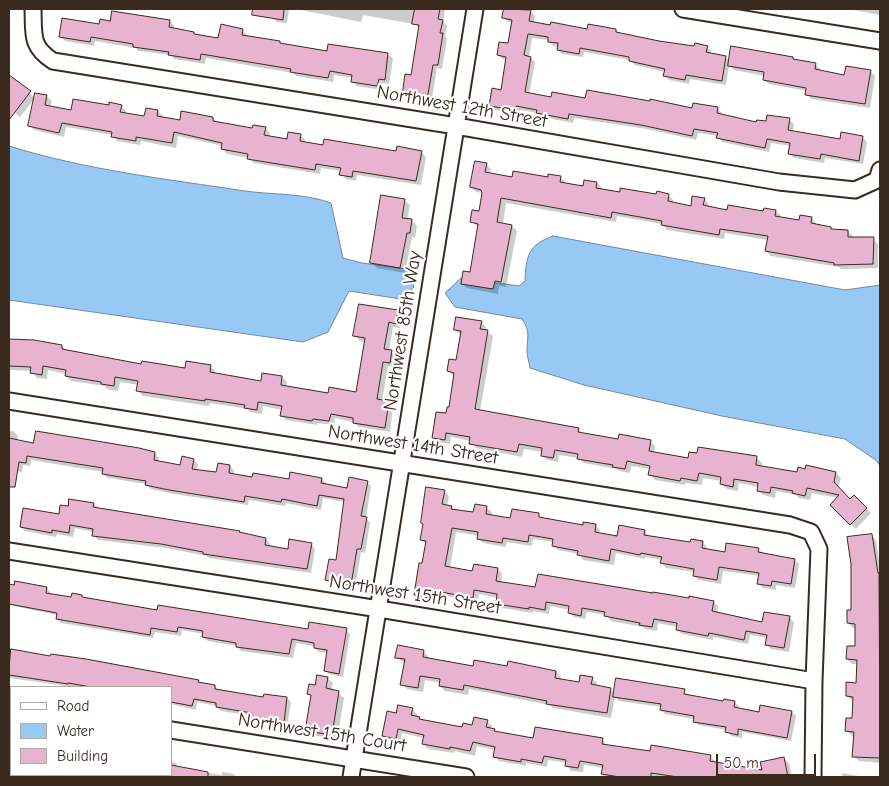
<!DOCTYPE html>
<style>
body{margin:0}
#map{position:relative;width:889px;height:786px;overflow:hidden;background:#fff;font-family:"Comic Neue",sans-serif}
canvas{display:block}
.frame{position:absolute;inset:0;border:10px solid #3b2a1e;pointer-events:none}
.legend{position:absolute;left:10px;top:686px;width:162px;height:90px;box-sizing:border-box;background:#fff;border:1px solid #b1aaa5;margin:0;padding:6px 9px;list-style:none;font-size:15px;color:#3b2a1e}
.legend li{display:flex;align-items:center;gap:10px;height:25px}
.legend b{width:25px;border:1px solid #b1aaa5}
.scale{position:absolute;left:716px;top:754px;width:100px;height:22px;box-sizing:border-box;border:2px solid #3b2a1e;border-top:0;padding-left:6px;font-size:15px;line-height:18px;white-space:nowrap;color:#3b2a1e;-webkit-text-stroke:4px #fff;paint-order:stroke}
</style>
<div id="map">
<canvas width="889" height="786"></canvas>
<div class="frame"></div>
<ul class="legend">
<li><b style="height:6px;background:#fff"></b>Road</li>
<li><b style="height:14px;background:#98c9f4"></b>Water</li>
<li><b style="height:14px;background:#e8b3cf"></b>Building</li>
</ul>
<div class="scale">50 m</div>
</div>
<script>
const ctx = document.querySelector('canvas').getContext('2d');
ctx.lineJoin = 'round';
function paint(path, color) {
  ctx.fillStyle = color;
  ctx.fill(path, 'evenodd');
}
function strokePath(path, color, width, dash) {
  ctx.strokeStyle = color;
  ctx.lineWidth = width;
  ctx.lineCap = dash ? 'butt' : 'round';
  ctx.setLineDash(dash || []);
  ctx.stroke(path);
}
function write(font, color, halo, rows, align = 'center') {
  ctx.font = font + ' "Comic Neue",sans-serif';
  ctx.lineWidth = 4.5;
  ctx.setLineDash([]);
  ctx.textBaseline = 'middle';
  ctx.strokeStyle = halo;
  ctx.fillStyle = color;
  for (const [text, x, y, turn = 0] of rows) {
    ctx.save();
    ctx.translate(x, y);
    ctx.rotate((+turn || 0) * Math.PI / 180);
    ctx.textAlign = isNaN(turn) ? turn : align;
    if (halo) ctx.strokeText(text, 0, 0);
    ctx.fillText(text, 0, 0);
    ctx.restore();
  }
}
const water = new Path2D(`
 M9 146C86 170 166 179 245 191 274 195 304 193 331 203L343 258 362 263 406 269 414 287 401 299 349 291 328 332 303 342 9 300Z
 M553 236 845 290 880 285V466L877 461 845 439 722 416 584 385 530 368C529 362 527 356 527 351 527 337 531 332 522 319L455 307 445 293 461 278 519 286 525 281C526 256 528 245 553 236Z`);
paint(water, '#98c9f4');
strokePath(water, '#73899e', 1);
paint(new Path2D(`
 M274 9H289L287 23 277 22 272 17Z
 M296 9H445L443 21 447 26 445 36 447 39 442 69 437 68 431 104 407 100 403 95 412 77 420 28 414 24 363 15 361 22Z
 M505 9 531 12 535 16 534 23 588 30H616L620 34 696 48 707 47 711 51V54L725 57 730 61 793 58 796 61 815 64 820 69V72L845 76 870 71 875 76 870 108 811 99 807 94V91L769 84 764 80 765 76 734 70 729 65 726 85 690 79 689 84 669 80 665 76V72L635 65 630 60 584 52 583 57 562 54 558 49V47L553 46 549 40 532 38 529 57 535 62 529 94 552 99 586 100 693 110 718 109 722 113V115L757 123 789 120 794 124 793 132 841 140 862 137 867 142 863 164 825 158 824 163 794 158 790 154 791 146 771 143 769 152 722 142 718 136 698 133 696 140 647 129 574 118 573 123 542 117 538 113 520 110 519 114 495 110 490 105 502 91 507 60 502 59 498 54 509 45 513 23 508 22 504 18Z
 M848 9H880V15Z
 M170 21 174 26V30L219 40 242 30 247 35 246 37 280 43 282 44 328 52 329 45 389 55 393 59 389 84 383 83 382 90 357 86 352 81 353 78 334 75 333 82 296 76 293 73 206 58 205 64 174 59 171 55 138 51 136 48 95 41 94 46 65 41 61 37 111 22Z
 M9 76 35 98 20 117 9 108Z
 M36 94 47 97 52 101 50 107 72 112 121 106 126 111 125 114 145 118 147 109 158 111 163 116 162 118 181 121 213 118 217 123 253 130 265 128 270 133 269 137 288 140 300 135 305 140V143L324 146 397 153 421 152 426 157 421 185 357 175 356 181 346 179 341 174V171L321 168 320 174 254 163 248 158 227 154 223 149V146L178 136 176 148 141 141 140 145 117 141 113 135 66 127 64 137 34 130 29 125Z
 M486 164 491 169 490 175 513 179H549L560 177 565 182V184L584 187 597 183 602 188 601 190 657 196 668 195 673 200V204L692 208 704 199 709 204 708 208 728 211H776L781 216 780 218 800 222 811 218 816 223V225L831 228 834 231H848L853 236 852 238 873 239 878 244V268L841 269 839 267 771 256 766 251 768 240 725 233 724 239 667 230 662 224 617 216 616 222 506 203 503 224 512 226 517 231 506 287 499 286 498 294 467 288 462 283 471 274 479 227 472 222 480 212 483 193 476 192 471 187Z
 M404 200 410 205 407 220H412L417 226 415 238 412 237 405 273 377 268 372 263Z
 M397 312 402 317 400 328 393 327 389 351 396 356 394 367 388 366 382 401 389 402 393 407 390 432 359 427 353 422 335 418 334 425 317 423V425L286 420 281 415 282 410 263 406 262 414 250 412 248 409 210 403 209 406 143 396 138 391 139 385 120 382 118 391 107 389 105 386 71 381 66 376 67 374 48 370 47 379 37 378 32 371 9 370V340L34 342 62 346 66 351 142 365 186 370 210 366 215 371 214 374 262 382 263 374 282 377 287 382 286 387 329 395 357 393 365 342 360 341 355 336Z
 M481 322 486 327V331L493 336 480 411 578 429 583 434 619 440 650 441 655 446 654 453 689 459 757 458 762 463 761 467 798 474 836 473 841 478 838 489 850 501 854 497 871 513 856 529 831 505 838 498 812 493 810 500 799 498 796 495 776 491 775 498 763 495 758 490 759 487 739 483 738 491 727 489 721 484 722 481 703 478 702 485 685 483V485L655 480 650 474V469L631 466 630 473 619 471 617 469 584 463 578 458 559 455 558 462 547 460 542 455 543 452 524 449 522 457 476 448 471 443V441L451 437 450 444 438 442 433 437 450 408 454 376 449 371 457 361 461 335 455 329Z
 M9 431H13L18 436 17 441 34 444 155 453 159 458 158 462 181 467 193 460 198 464 197 471 217 474 230 466 234 471 233 475 253 478 290 480 322 479 326 483V485L348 490 367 482 371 486 366 518 370 523 365 553 361 552 355 588 331 584 327 580 337 561 345 502 323 498 321 510 286 503 285 506 249 500 248 505 174 494 151 489 146 484 108 478 103 474 104 472 31 460 30 466 23 465 22 472 9 470Z
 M444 492 449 496 447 506 451 507 455 511 474 514 476 506 487 508 492 512 491 516 511 519 539 515 543 519 584 526 595 525 600 530 599 534 618 537 644 531 649 536 691 544 702 542 707 547 706 550 726 553 758 549 764 554 794 560 799 564 795 588 776 585V590L763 588 759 584 760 576 723 571 721 584 699 580 694 576 695 572 666 568 662 563V560L645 557V559L616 553 614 565 583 560 579 554 558 550 553 546 554 542 533 539 532 546 507 542 506 547 483 543 478 539 479 536 456 532 450 568 473 572 498 569 502 574 501 583 536 589 654 595 713 602 718 606 717 613 763 623 789 617 794 622 789 652 771 649 767 644 768 638 750 635 748 644 713 637V640L682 634 678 630V627L658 623 657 631 645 629 643 627 611 621 606 615 587 612 585 619 574 617 569 613 570 610 550 606 549 614 533 611V613L502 608 497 603 498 598 479 594 477 602 446 596 444 604 420 599 415 594 423 565 427 545 421 540Z
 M94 504 98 508 266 539 270 544 269 547 289 550 311 544 315 549 311 573 209 558 207 556 166 548 98 540 94 535V532L75 528 73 537 57 534 56 537 25 531 21 527 60 516 69 507Z
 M871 535 876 540 880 565V763L859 761 854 756 855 736H852L847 731 853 719 854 701H852L847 696 857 684 858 664H852L847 659 856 647 857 628H853L848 623Z
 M9 585 46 588 50 592V595L72 599 82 596 84 599 158 611 309 631 346 630 350 634 343 677 329 674 325 670 328 653 319 652 315 648V646L296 643 293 658 241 651 237 646 208 641 203 637 204 634 182 630 181 636 155 632 153 638 61 623 57 619V615L9 605Z
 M9 650 198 681 201 684 215 686 219 690 265 699 287 698 291 702 287 726 256 722 252 716 221 711 217 706 197 702 196 710 171 704V687H74L9 678Z
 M423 651 428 656V659L474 667 508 668 556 672 561 677 560 680 580 684 592 678 597 683 596 686 610 689 615 694 684 691 688 695 724 702H734L739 706 738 709 760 713 792 712 796 716 791 741 742 732V738L731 736 727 730 698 725 694 719 665 714 661 710 662 707 619 701 615 697 611 718 553 708 549 705 469 689 468 695 445 691 440 686 441 683 425 680 423 692 407 689 402 684 405 663 402 662 397 657Z
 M327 678 333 683 331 691 338 693 344 698 337 740 312 735 306 730 312 697 309 694Z
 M412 709 417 714V717L423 721 463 728 473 727 487 721 492 726 491 729 496 732 534 740 602 739 607 746 651 753 710 757 715 761V763L748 773 747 777H606L602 774 603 768 584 765 583 772 571 771 567 766V763L548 760 547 767 526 763V766L499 761 494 756 496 750 477 746 475 756 455 751 454 753 428 749 423 744 424 738 402 733 400 743 388 741 383 736 397 714Z
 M9 738H11V775L9 774Z
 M783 758 789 763 792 777H757L755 770 763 771Z
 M171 762H175L179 768 222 775V772L233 774 237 777H105L89 775H171Z
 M842 773 865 777H842Z
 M12 775H37V777Z`), '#0003');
const building = new Path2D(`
 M253 9H284L283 20 252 15Z
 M415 9H440L438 19 443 20 440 33H443L438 65H433L427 100 402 96 405 74 411 75 419 25 412 24Z
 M504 9 531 10 529 21 550 25 551 22 587 29 588 24 616 29V32L659 41 694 46 695 43 708 46 706 52 726 56 722 81 686 75 685 80 663 76 665 69 629 61V57L580 48 579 54 557 50 558 43 548 42V37L528 34 524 55 531 57 525 92 551 97 552 92 585 98 587 90 650 101V99L692 108 693 103 718 107 717 113 756 122 757 120 766 121 767 115 790 118 788 130 840 139 841 132 863 136 859 161 821 154 820 159 788 154 790 143 767 139 765 148 716 138 718 133 694 129 692 136 641 125 569 114 568 119 536 113 537 110 516 106 515 110 489 106 492 88 501 90 506 57 497 55 499 42 508 43 512 20 502 18Z
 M112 11 170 20 169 27 194 32V34L218 38 221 24 243 29 242 35 280 41V43L327 51 328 44 388 53 385 80 379 79 377 86 351 82 352 75 330 71 328 78 290 72 291 69 201 54 200 60 168 55 169 52 133 47V44L91 37 90 42 59 37 62 18 99 24 100 19 110 21Z
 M731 46 793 57V59L816 63 815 69 844 75 846 66 871 70 865 104 805 95 806 88 763 80 764 72 728 66Z
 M9 75 31 91 9 120Z
 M35 93 47 95 45 105 71 110 73 99 109 105V102L122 105 120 112 144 116 146 108 158 110 157 116 180 120 181 111 213 117V121L252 128 253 125 266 127 264 135 287 139 288 132 301 134 300 141 323 145 324 139 396 151 397 146 422 151 416 181 353 171 352 177 339 175 341 168 316 164 315 170 247 159 248 154 221 149 222 143 174 132 172 143 136 137V141L111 137 112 132 62 123 59 133 28 126Z
 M475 161 487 163 485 172 512 177 513 171 548 177V174L561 176 560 182 583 186 584 180 597 182 596 188 620 192V188L656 194 657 191 669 194 668 201 691 206 692 196 705 198 703 205 727 210 728 205 763 211 764 208 776 210 775 216 799 220 800 215 812 217 811 223 831 227V229L848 230V237H874L873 264 834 265V263L765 251 768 236 720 229 719 235 661 225 662 221 612 212 611 218 501 198 497 222 512 225 501 282 495 281 493 289 461 284 463 271 470 272 478 224 470 222 472 210 479 211 482 193 481 190 470 187Z
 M381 195 405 199 402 218 412 219 410 233H407L400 268 370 263Z
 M359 304 398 310 396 324 389 322 384 349 392 350 390 363 383 362 377 399 389 401 385 428 353 423V418L331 414 329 421 313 419 312 421 280 416 282 406 258 402 257 410 244 408 245 405 205 399V401L136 391 138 381 115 377 114 386 101 384V382L65 376 66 370 43 366 42 375 30 373 31 367 9 366V339L34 340 62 345V349L141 364 142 361 185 368 186 361 211 365 210 372 261 381 262 373 282 376 281 385 328 393 329 387 356 392 365 338 353 336Z
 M456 317 482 321 480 329 488 330 475 409 579 428 578 432 618 439 619 434 651 440 649 451 688 458 689 452 697 453 698 447 757 456 756 465 797 472 798 467 805 469 806 465 836 472 834 482 850 499 854 495 867 508 850 525 830 505 839 495 807 488 805 496 792 493 793 491 771 487 770 493 757 491 758 483 734 479 733 487 720 484 721 477 699 473 697 481 681 478 680 481 648 475 650 466 627 461 625 469 612 467 613 465 577 459 578 454 555 450 553 458 541 456 542 448 519 444 517 452 469 444 470 437 446 433 445 440 432 438 436 412 446 413 447 407H449L454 373 447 371 449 359 456 360 461 331 454 330Z
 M36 431 139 448 155 452 154 460 180 465 182 456 194 459 192 469 216 472 218 463 230 465 229 473 252 477 253 473 289 479 290 472 322 478 321 483 347 488 349 477 368 481 361 516 367 517 361 549H357L351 585 325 580 329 559 336 560 344 499 319 495 317 506 282 499 281 502 245 496 244 502 169 490 145 485 146 481 102 474 103 468 27 456 26 463 19 462 15 487H9V438L33 443Z
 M426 487 445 490 442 504 452 506 451 509 473 512 475 504 487 506 486 514 510 518 512 509 539 513V517L583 525V522L596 524 595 532 617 536 619 525 645 530 644 535 690 542 691 539 703 541 702 548 725 552 726 543 759 548 758 552 795 559 791 584 772 581 771 586 757 584 759 573 719 567 717 580 693 576 694 569 660 563 662 557 641 553 640 555 611 549 609 561 577 555 578 551 552 546 553 539 529 535 528 542 503 538 502 543 477 539 478 532 452 528 445 566 472 571 474 564 498 568 496 581 535 587 538 574 653 593V592L689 598V596L714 601 712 611 762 622 764 612 790 616 784 648 765 645 767 635 746 631 744 640 709 633 708 636 676 630 677 623 654 619 652 627 639 625 640 623 604 616 605 612 582 608 581 616 568 613 569 606 546 602 545 610 529 607V609L496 604 497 594 474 590 473 598 441 592 440 600 414 595 419 563H422L426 541 420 540 423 524 421 523Z
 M69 499 94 503 93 507 240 531 239 532 266 538 265 545 288 549 289 539 312 543 307 569 203 554V552L161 544 92 536 93 529 70 525 69 533 52 530V533L20 527 23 508 59 514 60 505 68 506Z
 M872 534 878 573H879L880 758 852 757 854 732 845 731 846 718H852L853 697 846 696V682L856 683 857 660 846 659 847 646H855V624L847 623V610H851V564L847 537Z
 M15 581 47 587 46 593 71 597 72 593 82 595V597L157 610 158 605 308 629 309 622 347 628 339 674 324 671 327 650 314 648V643L292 639 289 654 236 647V643L202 637 203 631 178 627 177 632 151 628 150 635 56 619 57 613 9 604V584L14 585Z
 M398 645 424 650 423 657 473 666 474 660 507 666 508 661 556 671 555 678 579 682 580 675 593 677 591 684 611 688 607 713 546 704 547 701 464 685 463 690 439 686 440 679 420 676 418 688 400 685 405 659 395 658Z
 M11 649 50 656 51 654 86 659 199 680 198 682 215 685V689L263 697 264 694 287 697 284 723 251 718 252 713 216 707V703L194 699 192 706 171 702V687H91L68 683V684L9 675Z
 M317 675 328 677 326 688 339 691 332 735 305 731 311 695 307 694 309 684 315 685Z
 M616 678 685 689 684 694 723 701 724 699 735 701 734 707 759 712 760 705 792 711 787 738 738 729V735L725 732 726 727 693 722 694 716 660 710 661 704 613 697Z
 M398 705 413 708 411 715 420 717 419 719 462 727 463 723 472 725 474 717 488 720 486 727 495 729 494 731 533 738 535 727 603 738 602 744 650 751 651 745 711 755 710 761 762 770 760 762 784 757 788 777H678L651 773V777H620L601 774 603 765 580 761 578 768 565 766 566 760 544 756 542 763 521 759V762L493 757 495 747 473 742 470 751 450 747V749L422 744 424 735 398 729 396 739 382 736 387 711 396 713Z
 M171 765 208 772V777H171Z`);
paint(building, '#e8b3cf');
strokePath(building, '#3b2a1e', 1);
const minor = new Path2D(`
 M33 9C34 34 30 46 53 61L456 126 779 182 855 190 877 180 880 170
 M683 9 880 41
 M9 401 790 525 811 532 819 549 814 681 813 777
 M9 551 379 609 814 681
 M9 704H11
 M171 730 466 777
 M351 777 475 9`);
strokePath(minor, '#3b2a1e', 19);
strokePath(minor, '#fff', 15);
write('19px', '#3b2a1e', '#fff', [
 ["Northwest 12th Street",462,107,10],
 ["Northwest 85th Way",403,331,-81],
 ["Northwest 14th Street",413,445,9],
 ["Northwest 15th Street",415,595,9],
 ["Northwest 15th Court",322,733,9]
]);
</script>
